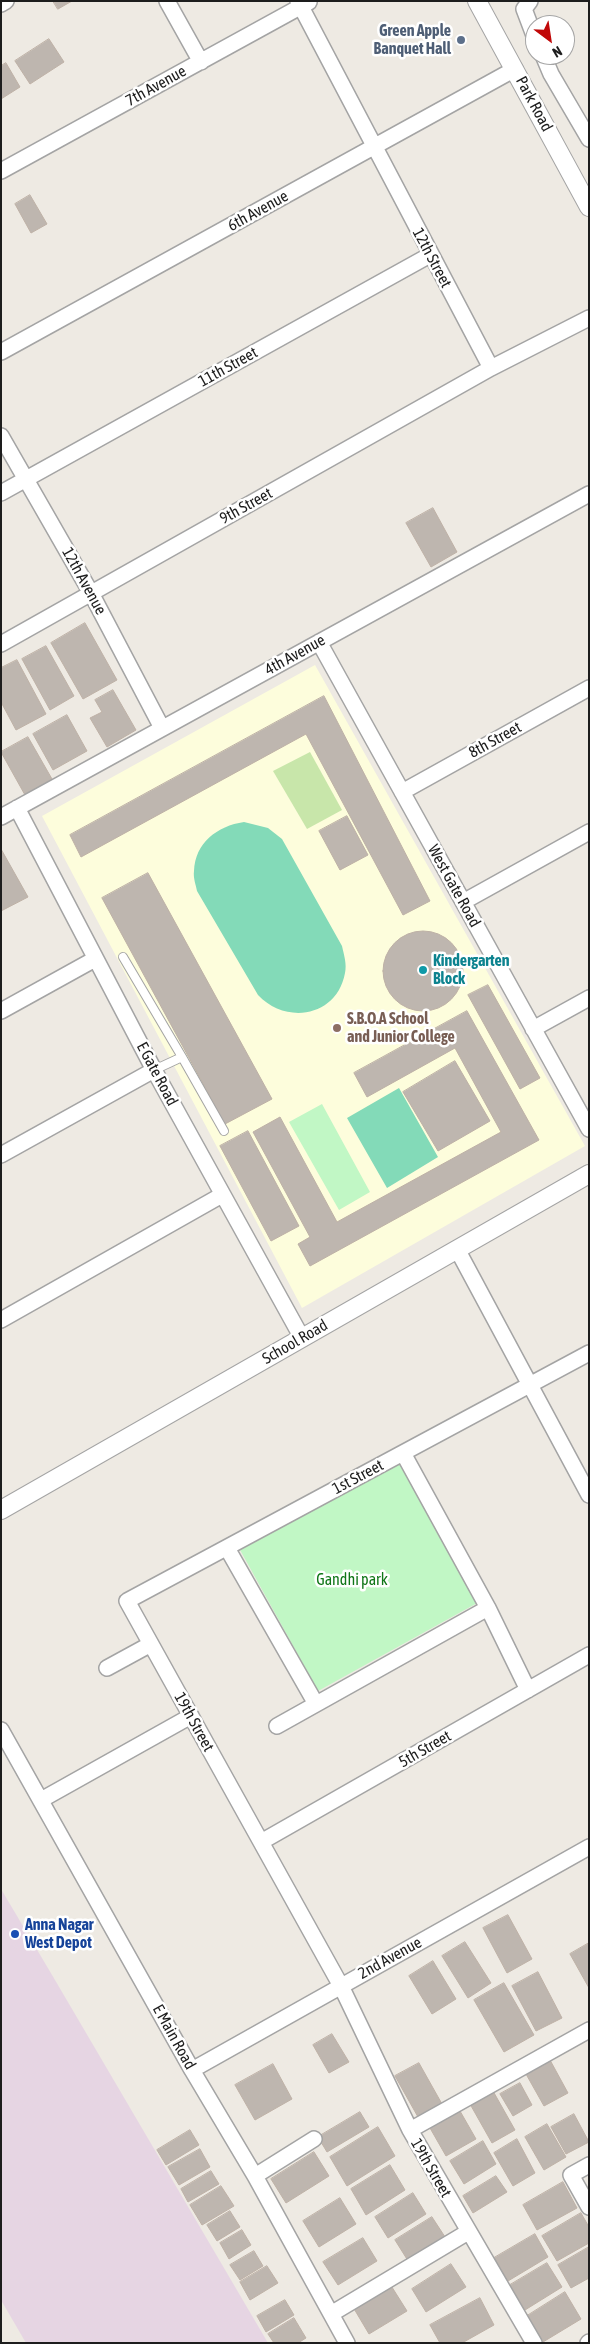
<!DOCTYPE html>
<style>
body{margin:0}
#map{position:relative;width:590px;height:2344px;overflow:hidden;background:#eeeae3;font-family:"Asap Condensed",sans-serif}
canvas{display:block}
.frame{position:absolute;inset:0;border:2px solid #1d1d1d;pointer-events:none}
.north{position:absolute;left:525px;top:15px;width:50px;height:50px;box-sizing:border-box;background:#fff;border:1px solid #a5a5a5;border-radius:50%;rotate:149deg;font-size:14px;font-weight:700;line-height:20px;text-align:center;color:#1d1d1d}
.north::after{content:'';display:block;margin:auto;width:18px;height:22px;background:#c10808;clip-path:polygon(50% 0,100% 100%,50% 72%,0 100%)}
</style>
<div id="map">
<canvas width="590" height="2344"></canvas>
<div class="frame"></div>
<div class="north">N</div>
</div>
<script>
const ctx = document.querySelector('canvas').getContext('2d');
ctx.lineJoin = 'round';
function paint(path, color) {
  ctx.fillStyle = color;
  ctx.fill(path, 'evenodd');
}
function strokePath(path, color, width, dash) {
  ctx.strokeStyle = color;
  ctx.lineWidth = width;
  ctx.lineCap = dash ? 'butt' : 'round';
  ctx.setLineDash(dash || []);
  ctx.stroke(path);
}
function write(font, color, halo, rows, align = 'center') {
  ctx.font = font + ' "Asap Condensed",sans-serif';
  ctx.lineWidth = 5;
  ctx.setLineDash([]);
  ctx.textBaseline = 'middle';
  ctx.strokeStyle = halo;
  ctx.fillStyle = color;
  for (const [text, x, y, turn = 0] of rows) {
    ctx.save();
    ctx.translate(x, y);
    ctx.rotate((+turn || 0) * Math.PI / 180);
    ctx.textAlign = isNaN(turn) ? turn : align;
    if (halo) ctx.strokeText(text, 0, 0);
    ctx.fillText(text, 0, 0);
    ctx.restore();
  }
}
paint(new Path2D(`
 M1 1889 55 1980 268 2343H26L1 2300Z`), '#e6d5e3');
paint(new Path2D(`
 M315 665 585 1146 302 1308 42 816Z`), '#fdfddc');
paint(new Path2D(`
 M310 752 342 810 307 829 273 771Z`), '#c8e6aa');
paint(new Path2D(`
 M322 1104 370 1192 339 1210 289 1122Z
 M402 1463 479 1602 318 1691 239 1548Z`), '#c1f7c5');
paint(new Path2D(`
 M244 822 268 828 282 839 342 946C344 955 347 964 345 973 337 1017 286 1025 258 995L197 891C196 885 193 878 194 871 195 843 217 826 244 822Z
 M399 1088 438 1157 387 1188 347 1118Z`), '#83dab8');
const building = new Path2D(`
 M53 1H72L58 9Z
 M49 39 64 62 30 84 15 61Z
 M6 63 20 87 1 99V66Z
 M30 195 47 224 31 233 15 204Z
 M433 508 457 552 431 567 406 523Z
 M85 623 117 680 83 699 51 643Z
 M46 646 74 696 50 710 22 659Z
 M17 660 46 714 16 730 1 702V668Z
 M113 690 136 730 107 747 90 718 102 712 95 700Z
 M324 696 430 901 403 915 306 734 81 857 70 835Z
 M67 715 87 751 53 770 33 734Z
 M28 737 52 779 25 795 1 752Z
 M347 816 368 855 340 870 319 831Z
 M1 849 28 897 1 911Z
 M148 873 272 1099 225 1124 102 898Z
 M383 971a40 40 0 1 1 80 0a40 40 0 1 1-80 0Z
 M488 985 540 1078 520 1089 468 995Z
 M467 1011 539 1140 310 1266 298 1244 310 1237 253 1132 280 1117 337 1222 501 1132 455 1048 367 1097 354 1073Z
 M455 1061 490 1121 438 1151 403 1092Z
 M248 1131 299 1226 271 1241 220 1146Z
 M508 1915 532 1959 507 1973 483 1928Z
 M465 1942 491 1983 468 1998 442 1956Z
 M589 1943V1988L570 1954Z
 M433 1961 456 1999 432 2014 409 1976Z
 M538 1972 562 2018 536 2031 512 1986Z
 M504 1983 534 2035 504 2052 474 2000Z
 M332 2034 349 2062 329 2073 313 2045Z
 M550 2060 568 2093 544 2106 526 2074Z
 M419 2063 442 2104 418 2117 395 2076Z
 M273 2064 292 2099 255 2120 235 2085Z
 M520 2083 532 2105 513 2116 500 2094Z
 M493 2091 515 2130 492 2143 470 2104Z
 M460 2111 476 2139 446 2156 430 2128Z
 M360 2112 369 2127 327 2152 318 2137Z
 M574 2114 589 2142 566 2154 551 2127Z
 M547 2124 566 2157 544 2170 525 2137Z
 M378 2127 395 2156 347 2186 330 2157Z
 M190 2130 199 2145 166 2165 157 2150Z
 M517 2139 535 2173 513 2186 494 2153Z
 M483 2141 496 2164 464 2184 450 2161Z
 M200 2149 210 2167 179 2185 168 2167Z
 M314 2152 329 2176 286 2203 271 2179Z
 M390 2165 405 2190 366 2215 351 2189Z
 M211 2171 219 2184 188 2202 181 2189Z
 M496 2176 507 2192 473 2213 463 2196Z
 M563 2182 577 2208 537 2230 523 2205Z
 M221 2186 234 2206 202 2225 190 2205Z
 M413 2193 426 2214 388 2238 375 2217Z
 M340 2198 356 2224 319 2247 303 2221Z
 M230 2211 240 2227 217 2241 207 2225Z
 M581 2213 589 2227V2243L557 2261 542 2236Z
 M432 2217 447 2240 410 2264 395 2240Z
 M242 2230 251 2245 229 2259 220 2243Z
 M535 2234 548 2257 508 2281 494 2258Z
 M363 2238 377 2261 338 2285 323 2262Z
 M589 2247V2278L571 2288 558 2265Z
 M254 2251 263 2266 240 2280 230 2265Z
 M547 2263 562 2287 525 2310 510 2285Z
 M451 2264 466 2287 426 2312 412 2289Z
 M267 2266 278 2283 250 2300 240 2282Z
 M390 2284 407 2311 369 2334 353 2307Z
 M565 2292 581 2319 543 2342 527 2316Z
 M480 2298 494 2325 462 2343H440L430 2325Z
 M285 2300 294 2315 266 2332 257 2316Z
 M294 2318 306 2338 298 2343H274L268 2334Z`);
paint(building, '#beb6af');
strokePath(building, '#beb1a6', 1);
const service = new Path2D(`
 M123 957 182 1057
 M154 1070 182 1057 224 1131`);
const minor = new Path2D(`
 M167 1 201 62
 M298 1 491 368
 M530 1 524 9 535 38
 M1 4 6 1
 M543 55 551 74 589 139
 M1 171 309 2
 M1 352 515 69
 M1 436 91 593 162 728
 M1 493 430 255
 M319 642 589 1129
 M1 644 491 368 589 318
 M402 792 589 688
 M17 808 154 1070 302 1338
 M1 817 589 494
 M463 902 589 832
 M1 1011 95 959
 M533 1029 589 998
 M1 1155 154 1070
 M457 1249 589 1495
 M1 1320 222 1195
 M403 1453 488 1608 528 1690
 M227 1548 316 1704
 M107 1668 151 1644
 M277 1726 488 1608
 M1 1730 192 2070 255 2176 347 2343
 M41 1800 191 1716
 M261 1842 589 1655
 M192 2070 589 1847
 M410 2130 589 2030
 M589 2165 571 2175 589 2207
 M255 2176 314 2139
 M331 2314 468 2232
 M534 2343 410 2130 341 1986 127 1601 589 1353
 M588 2343 589 2342`);
const tertiary = new Path2D(`
 M477 1 589 207
 M1 1510 589 1174`);
strokePath(service, '#a4a4a4', 10);
strokePath(minor, '#a4a4a4', 18);
strokePath(tertiary, '#a4a4a4', 20);
strokePath(service, '#fff', 8);
strokePath(minor, '#fff', 15);
strokePath(tertiary, '#fff', 18);
for (const [x, y, r, color] of [
 [461,40,5,"#5c6f8a"],
 [423,970,5,"#0f9aa8"],
 [337,1028,5,"#8d6e63"],
 [15,1934,5,"#1a4fb4"]
]) {
  const dot = new Path2D();
  dot.arc(x, y, r, 0, 2 * Math.PI);
  ctx.fillStyle = color;
  ctx.fill(dot);
  strokePath(dot, '#fff', 2);
}
write('bold 16px', '#4e5e75', '#fff', [
 ["Green Apple",451,31],
 ["Banquet Hall",451,49]
], 'right');
write('16px', '#1d1d1d', '#fff', [
 ["7th Avenue",156,86,-29],
 ["Park Road",534,104,62],
 ["6th Avenue",258,211,-29],
 ["12th Street",432,258,62],
 ["11th Street",228,367,-29],
 ["9th Street",246,506,-29],
 ["12th Avenue",84,581,61],
 ["4th Avenue",295,655,-29],
 ["8th Street",495,740,-29],
 ["West Gate Road",454,886,61],
 ["E Gate Road",157,1074,62],
 ["School Road",295,1342,-30],
 ["1st Street",358,1477,-28],
 ["19th Street",194,1722,61],
 ["5th Street",425,1749,-30],
 ["2nd Avenue",390,1958,-29],
 ["E Main Road",174,2037,61],
 ["19th Street",431,2168,60]
]);
write('bold 16px', '#0d838f', '#fff', [
 ["Kindergarten",433,961],
 ["Block",433,979]
], 'left');
write('bold 16px', '#785e54', '#fff', [
 ["S.B.O.A School",347,1019],
 ["and Junior College",347,1037]
], 'left');
write('16px', '#107618', '#fff', [
 ["Gandhi park",352,1580]
]);
write('bold 16px', '#164399', '#fff', [
 ["Anna Nagar",25,1925],
 ["West Depot",25,1943]
], 'left');
</script>
